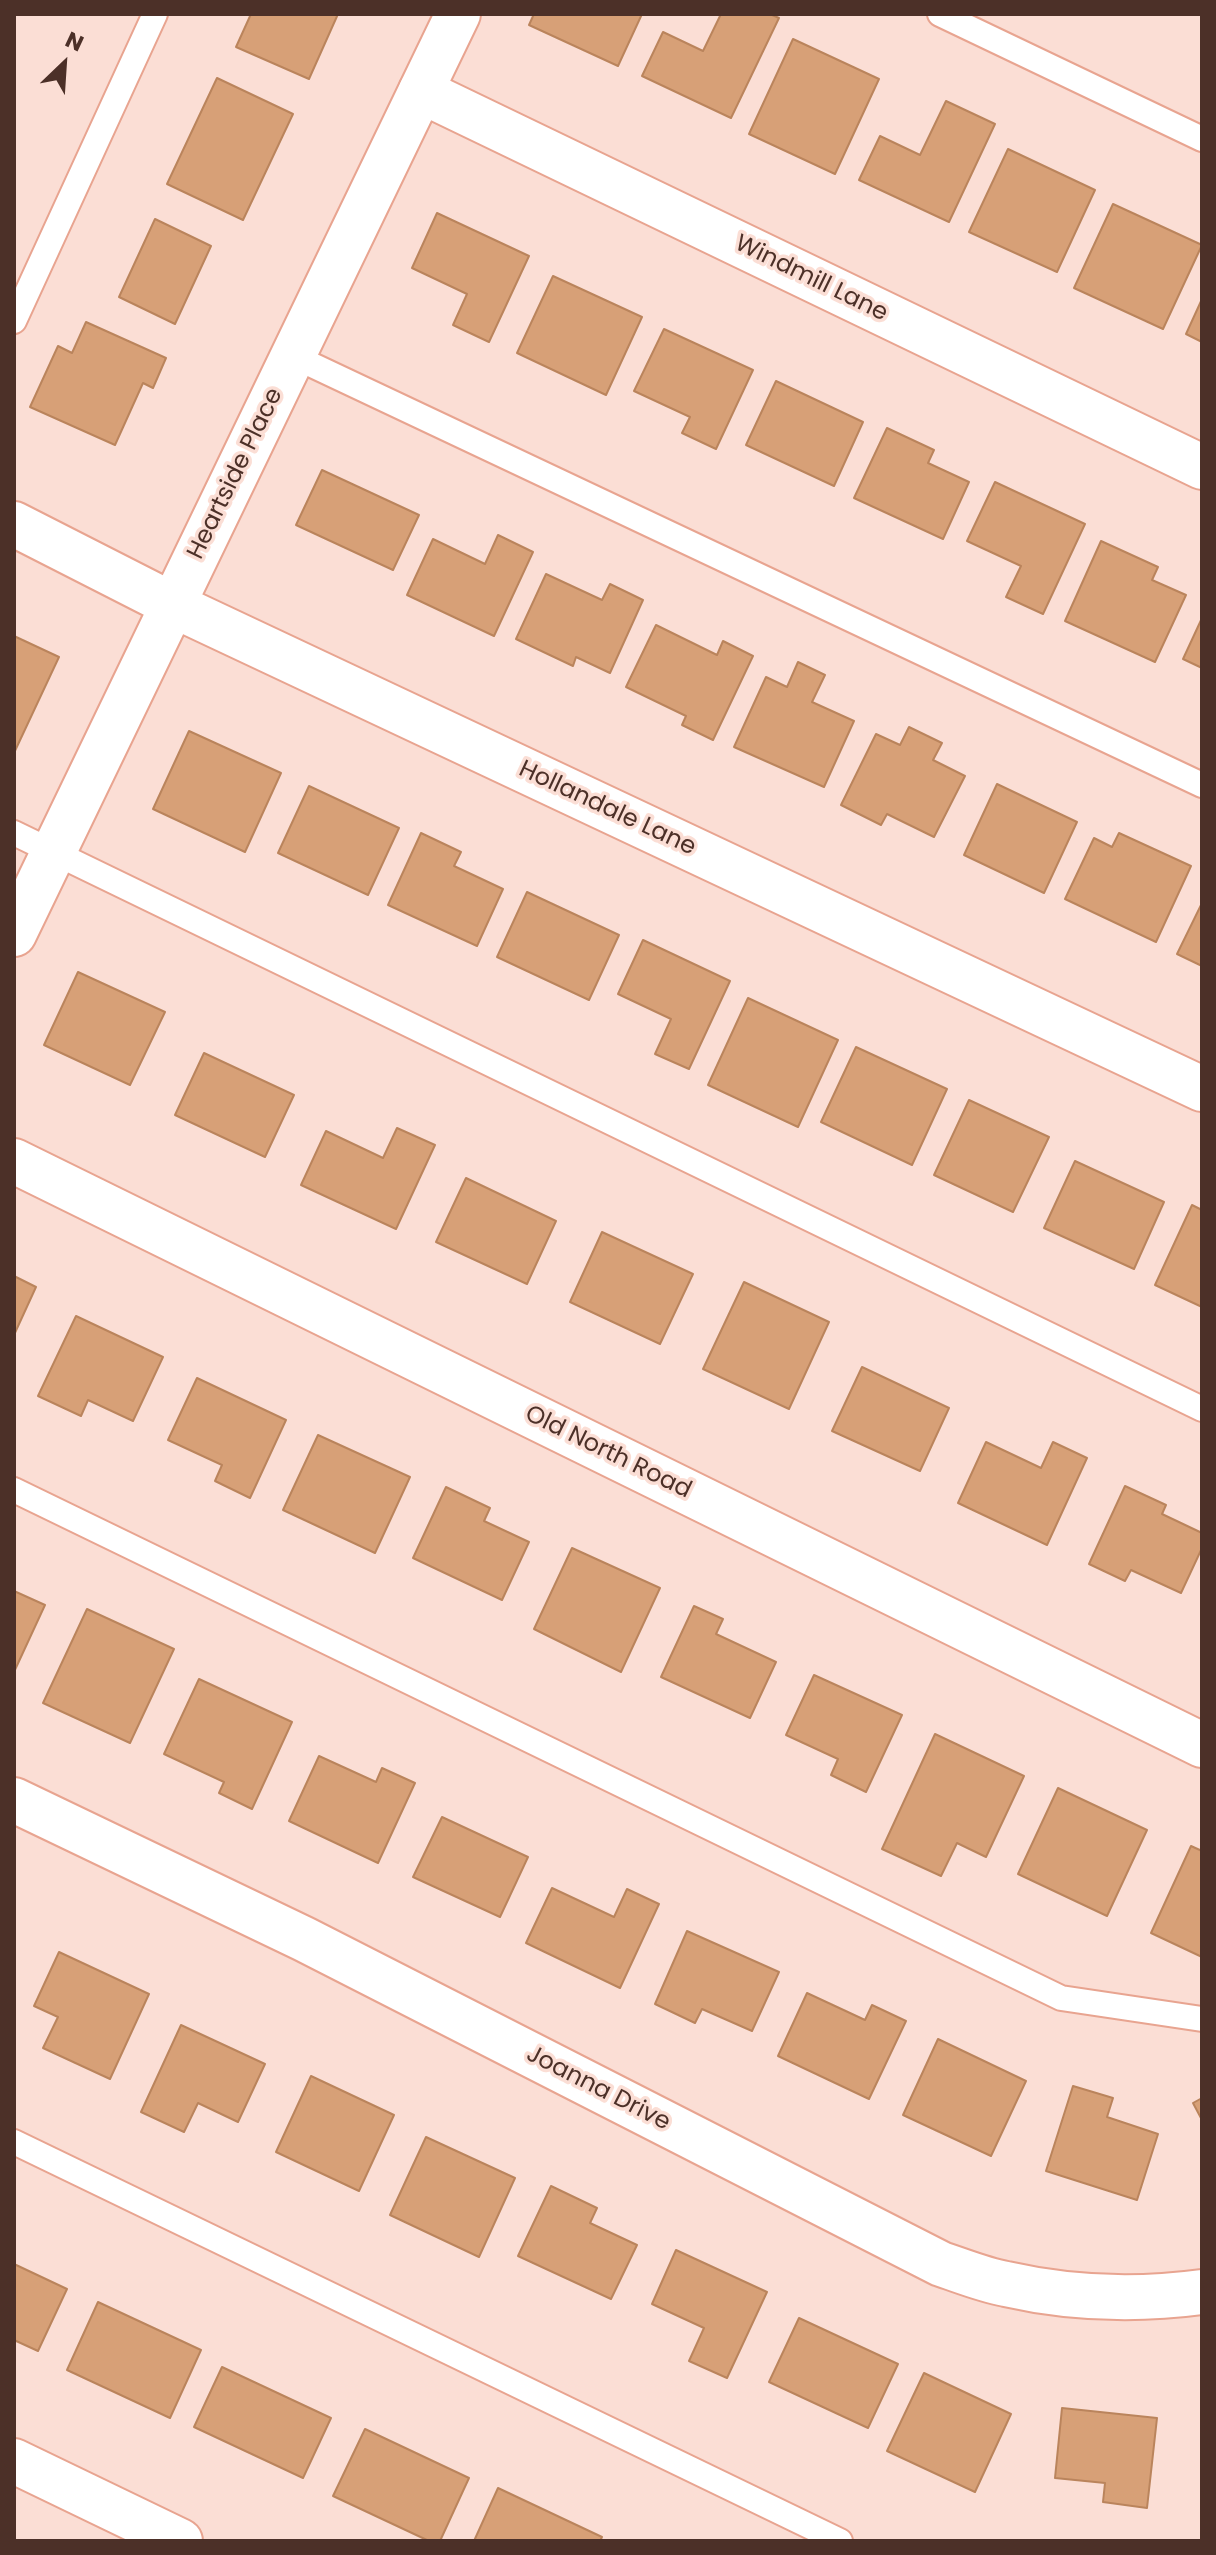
<!DOCTYPE html>
<style>
body{margin:0}
#map{position:relative;width:1216px;height:2555px;overflow:hidden;background:#fbded5;font-family:Poppins,sans-serif}
canvas{display:block}
.frame{position:absolute;inset:0;border:16px solid #4c3028;pointer-events:none}
.north{position:absolute;left:24px;top:24px;width:80px;height:80px;-webkit-text-stroke:6px #fbded5;paint-order:stroke;rotate:25deg;font-size:22px;font-weight:700;line-height:32px;text-align:center;color:#4c3028}
.north::after{content:'';display:block;margin:auto;width:28px;height:36px;background:#4c3028;clip-path:polygon(50% 0,100% 100%,50% 72%,0 100%)}
</style>
<div id="map">
<canvas width="1216" height="2555"></canvas>
<div class="frame"></div>
<div class="north">N</div>
</div>
<script>
const ctx = document.querySelector('canvas').getContext('2d');
ctx.lineJoin = 'round';
function paint(path, color) {
  ctx.fillStyle = color;
  ctx.fill(path, 'evenodd');
}
function strokePath(path, color, width, dash) {
  ctx.strokeStyle = color;
  ctx.lineWidth = width;
  ctx.lineCap = dash ? 'butt' : 'round';
  ctx.setLineDash(dash || []);
  ctx.stroke(path);
}
function write(font, color, halo, rows, align = 'center') {
  ctx.font = font + ' Poppins,sans-serif';
  ctx.lineWidth = 7;
  ctx.setLineDash([]);
  ctx.textBaseline = 'middle';
  ctx.strokeStyle = halo;
  ctx.fillStyle = color;
  for (const [text, x, y, turn = 0] of rows) {
    ctx.save();
    ctx.translate(x, y);
    ctx.rotate((+turn || 0) * Math.PI / 180);
    ctx.textAlign = isNaN(turn) ? turn : align;
    if (halo) ctx.strokeText(text, 0, 0);
    ctx.fillText(text, 0, 0);
    ctx.restore();
  }
}
const building = new Path2D(`
 M251 14H338L309 79 236 47Z
 M534 14H642L618 66 529 25Z
 M721 14H770L779 18 731 118 642 76 663 32 703 51Z
 M793 39 879 79 835 174 749 134Z
 M217 78 293 114 243 220 167 184Z
 M946 101 995 124 949 222 859 180 880 136 920 155Z
 M1008 149 1095 190 1057 272 969 232Z
 M1113 204 1202 245 1163 329 1074 288Z
 M437 213 529 256 489 342 453 325 467 294 412 268Z
 M155 219 211 246 175 324 119 297Z
 M553 276 642 317 606 395 517 353Z
 M1202 299V342L1186 334Z
 M86 322 166 358 153 388 143 383 115 445 30 407 58 346 72 353Z
 M664 329 753 370 716 449 682 433 690 417 634 391Z
 M776 381 863 422 834 486 746 445Z
 M887 428 934 450 928 463 969 482 943 539 854 498Z
 M322 470 419 515 393 570 296 525Z
 M995 482 1085 524 1043 614 1006 597 1021 566 967 541Z
 M498 535 533 552 494 636 407 595 433 539 485 564Z
 M1101 541 1158 567 1152 580 1186 595 1155 662 1065 621Z
 M546 574 602 600 610 584 643 600 610 673 576 657 573 666 516 639Z
 M1202 618V668L1183 659Z
 M656 625 717 655 723 641 753 656 713 740 682 725 686 716 626 687Z
 M14 636 59 657 14 753Z
 M798 662 825 675 812 702 854 721 824 787 734 747 766 677 787 687Z
 M909 727 942 743 933 760 965 776 934 837 887 814 881 825 841 805 876 734 900 745Z
 M189 731 281 773 245 852 153 809Z
 M997 784 1077 822 1044 893 964 855Z
 M309 786 399 828 368 895 278 853Z
 M421 833 461 852 454 866 503 889 477 946 388 905Z
 M1119 833 1191 866 1156 942 1065 899 1094 838 1112 847Z
 M527 892 619 935 589 1000 497 957Z
 M1202 903V966L1177 954Z
 M643 940 730 981 689 1069 655 1054 671 1019 618 994Z
 M78 972 165 1012 130 1085 44 1045Z
 M748 998 838 1040 798 1127 708 1085Z
 M856 1047 947 1089 912 1165 821 1122Z
 M204 1053 294 1095 265 1157 175 1115Z
 M969 1100 1049 1137 1013 1212 934 1175Z
 M397 1128 435 1145 396 1229 301 1185 326 1131 383 1158Z
 M1075 1161 1164 1202 1134 1269 1044 1228Z
 M466 1178 556 1221 527 1284 436 1242Z
 M1192 1205 1202 1210V1307L1155 1285Z
 M602 1232 693 1274 660 1344 570 1302Z
 M14 1276 36 1287 14 1335Z
 M744 1282 829 1322 789 1409 703 1369Z
 M76 1316 163 1357 133 1421 88 1400 81 1416 38 1396Z
 M862 1367 949 1408 920 1471 832 1431Z
 M197 1378 286 1420 250 1498 215 1481 222 1465 168 1440Z
 M318 1435 410 1477 375 1553 283 1510Z
 M986 1442 1041 1468 1053 1442 1087 1458 1047 1545 958 1503Z
 M1125 1486 1166 1505 1162 1514 1202 1533V1548L1181 1593 1131 1570 1125 1581 1089 1564Z
 M446 1487 490 1508 484 1521 529 1542 502 1600 413 1558Z
 M572 1548 660 1588 621 1672 534 1629Z
 M14 1591 45 1605 14 1672Z
 M694 1606 723 1619 716 1634 776 1662 750 1718 661 1677Z
 M87 1609 174 1649 130 1743 43 1703Z
 M814 1675 902 1715 866 1792 831 1775 838 1759 786 1735Z
 M199 1679 292 1722 252 1809 219 1793 224 1782 164 1754Z
 M935 1734 1024 1776 986 1857 957 1843 941 1876 882 1849Z
 M319 1756 376 1782 382 1768 415 1783 378 1863 289 1821Z
 M1058 1788 1147 1830 1107 1916 1018 1874Z
 M442 1817 528 1857 500 1917 413 1877Z
 M1191 1846 1202 1851V1957L1151 1933Z
 M552 1888 614 1917 627 1889 659 1904 620 1988 526 1943Z
 M687 1931 779 1972 752 2031 702 2009 695 2023 655 2004Z
 M59 1952 149 1994 110 2079 43 2048 58 2017 34 2006Z
 M807 1993 865 2020 872 2005 906 2021 869 2099 778 2056Z
 M181 2025 265 2064 238 2122 198 2103 184 2132 141 2112Z
 M938 2039 1026 2081 991 2156 903 2115Z
 M311 2076 394 2115 359 2191 276 2152Z
 M1073 2086 1113 2098 1107 2117 1158 2134 1137 2200 1046 2171Z
 M1202 2098V2120L1193 2103Z
 M426 2137 515 2178 479 2257 390 2215Z
 M551 2186 597 2208 590 2223 637 2245 611 2299 518 2256Z
 M676 2250 767 2292 727 2378 689 2361 704 2328 652 2304Z
 M14 2264 67 2289 38 2351 14 2340Z
 M98 2302 201 2350 170 2418 67 2370Z
 M799 2318 898 2364 868 2428 769 2382Z
 M222 2367 331 2418 303 2478 194 2427Z
 M924 2373 1011 2414 975 2492 887 2451Z
 M1062 2408 1157 2418 1147 2508 1103 2502 1105 2483 1055 2478Z
 M365 2429 469 2478 440 2541H429L333 2496Z
 M498 2488 602 2537 600 2541H474Z`);
paint(building, '#d7a077');
strokePath(building, '#ba845c', 2);
const service = new Path2D(`
 M940 14 1202 139
 M14 321 155 14
 M293 356 1202 785
 M14 833 1202 1409
 M14 1490 1061 1998 1202 2019
 M14 2142 840 2541`);
const minor = new Path2D(`
 M421 91 1202 467
 M14 524 173 605 1202 1089
 M14 1161 1202 1745
 M14 1800 304 1939 941 2264C962 2271 984 2280 1006 2284 1072 2299 1135 2301 1202 2292
 M14 2461 180 2541`);
const tertiary = new Path2D(`
 M14 934 458 14`);
strokePath(service, '#e8a490', 28);
strokePath(minor, '#e8a490', 48);
strokePath(tertiary, '#e8a490', 48);
strokePath(service, '#fff', 24);
strokePath(minor, '#fff', 44);
strokePath(tertiary, '#fff', 44);
write('24px', '#4c3028', '#fbded5', [
 ["Windmill Lane",811,279,26],
 ["Heartside Place",236,474,-64],
 ["Hollandale Lane",607,809,25],
 ["Old North Road",608,1453,26],
 ["Joanna Drive",598,2089,27]
]);
</script>
